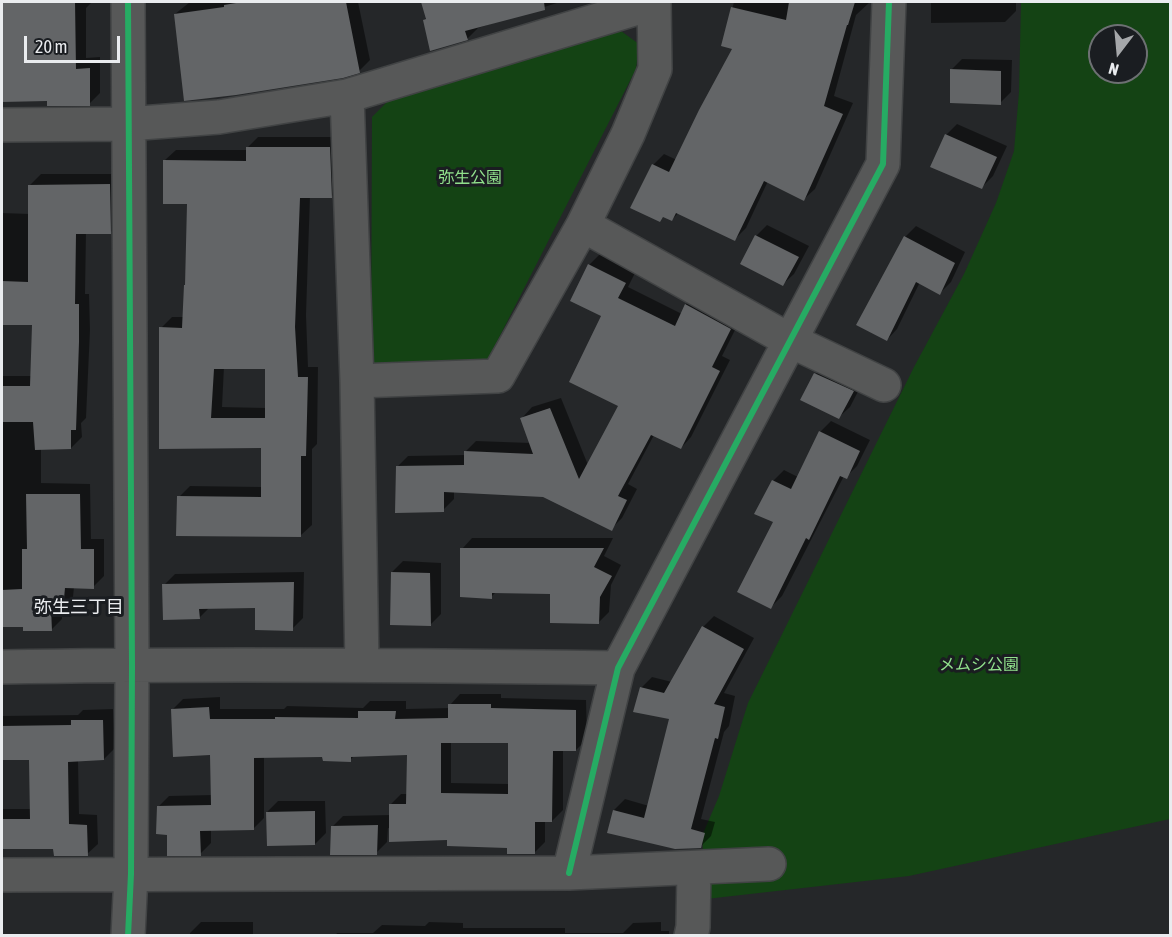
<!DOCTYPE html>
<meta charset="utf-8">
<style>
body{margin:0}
#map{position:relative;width:1172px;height:937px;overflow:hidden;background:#252729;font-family:"Asap Condensed",sans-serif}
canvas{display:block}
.frame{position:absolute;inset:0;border:3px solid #eaecef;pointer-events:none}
.north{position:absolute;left:1088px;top:24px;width:60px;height:60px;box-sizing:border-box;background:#1a1d21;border:2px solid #6d7073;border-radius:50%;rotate:196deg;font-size:16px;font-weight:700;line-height:24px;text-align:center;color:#eaecef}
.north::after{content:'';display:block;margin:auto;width:21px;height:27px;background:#a5a7aa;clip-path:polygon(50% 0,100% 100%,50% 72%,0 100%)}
.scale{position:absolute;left:24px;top:36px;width:96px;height:27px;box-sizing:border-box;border:3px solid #eaecef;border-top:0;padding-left:8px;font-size:18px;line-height:21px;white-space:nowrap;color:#eaecef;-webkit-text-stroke:4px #1a1d21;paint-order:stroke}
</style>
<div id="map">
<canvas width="1172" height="937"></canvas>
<div class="frame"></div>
<div class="north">N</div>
<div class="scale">20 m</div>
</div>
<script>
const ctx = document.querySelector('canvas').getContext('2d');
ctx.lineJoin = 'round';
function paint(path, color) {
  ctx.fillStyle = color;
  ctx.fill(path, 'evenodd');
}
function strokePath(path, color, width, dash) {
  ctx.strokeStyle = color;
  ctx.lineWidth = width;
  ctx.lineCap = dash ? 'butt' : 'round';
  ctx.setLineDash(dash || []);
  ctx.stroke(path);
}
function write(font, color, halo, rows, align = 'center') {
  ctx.font = font + ' "Asap Condensed","Noto Sans JP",sans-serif';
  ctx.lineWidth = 6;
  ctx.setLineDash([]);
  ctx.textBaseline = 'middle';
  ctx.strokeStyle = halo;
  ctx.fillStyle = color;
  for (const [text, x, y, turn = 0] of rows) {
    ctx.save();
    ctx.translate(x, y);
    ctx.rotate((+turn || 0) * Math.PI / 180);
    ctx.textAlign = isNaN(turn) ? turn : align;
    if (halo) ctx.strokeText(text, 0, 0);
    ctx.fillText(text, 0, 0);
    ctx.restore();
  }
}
paint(new Path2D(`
 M1021 2H1170V819L909 876 706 899 702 836 719 796 748 703 914 367 964 274 996 203 1014 151 1019 92ZM1100 36H1136V72H1100Z
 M621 31 639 44 636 69 485 365 371 369 372 117 390 99Z`), '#144314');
paint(new Path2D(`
 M2 2H92L86 8V58L100 57V93L89 104 49 100 2 101Z
 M190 2H358L370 60 359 71 175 14Z
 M423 2H560L478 28 467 39 424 20 427 17Z
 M734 2H870L856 15 834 96 853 103 815 189 804 199 768 181 746 228 735 239 679 212 672 220 664 216 660 220 653 165 664 154 677 160 734 48 723 45Z
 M931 2H1016V11L1005 22 931 23Z
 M962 59 1012 60 1011 92 1000 103 951 70Z
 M957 124 1007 146 993 176 982 187 946 135Z
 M258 137H340L342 186 331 197 310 196 306 315 308 367H318L317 444 312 449V525L301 535 179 497 190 486 262 487V447H161V328L172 317H184L189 202 165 160 176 150H247V148ZM224 367 266 368V408L222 407Z
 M41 174H120L121 222 110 233H86L85 294H89L90 330 86 418 81 423 82 437 71 448H41V483L90 484 91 539H104V576L93 587H74L73 597 62 608V619L51 630 24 625H2V376H32L33 323 2 324V213L30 214V185Z
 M767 225 809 246 794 274 783 284 756 236Z
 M916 226 965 252 951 282 940 293 920 282 897 329 887 340 905 237Z
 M600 254 636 271 628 287 682 314 686 304 697 294 741 318 722 356 730 360 691 437 681 448 654 435 628 484 637 489 622 518 611 529 543 495 454 491V499L443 510 397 467 408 456 465 455 466 451 476 441 531 443 522 418 532 407 561 398 588 465 620 406 603 315 589 265Z
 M826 363 864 380 850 407 839 417 802 399 816 374Z
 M831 421 870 440 857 466 846 477 844 476 782 596 771 607 775 522 773 481 784 470 798 477 820 432Z
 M472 538H613L604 556 621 565 611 585 609 612 598 623 551 593 497 591 491 597 462 549Z
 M403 561 441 563V614L430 625 392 572Z
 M304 572 303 618 292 629 257 607H210L199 618 164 585 175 574Z
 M714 616 754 638 724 693 735 696 729 726 724 732 701 819 715 822 711 836 700 847 614 810 625 799 649 806 671 718 641 688 652 677 672 682 703 627Z
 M460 694H501V698L586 700 587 739 576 750 563 749V810L552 821 545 820V842L534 853 509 846 388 828 387 842 376 853 332 827 343 816 390 815V805L401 794H407L408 754 355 755 350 760 324 756H264V818L253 829H211V843L200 854 169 833 158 807 169 796 212 795V753L172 710 183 699 220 697V709H284L287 706 363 708 370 701H406V709L450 708V705ZM510 741 509 784 451 783V742Z
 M113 709 115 748 104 759 78 760 79 814 97 815 98 844 87 854 55 847 2 848V809H31V758H2V716L78 715 83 710Z
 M278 801H325L326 833 315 844 267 812Z
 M201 922H253V936H190V933Z
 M429 922 463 923V928H565V933H623L633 923 661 922V931H669V936H335L337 933H373L382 925 425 926Z`), '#0007');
paint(new Path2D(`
 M2 2H75L76 69 90 68V106H47V101L2 102Z
 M242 2H346L360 73 343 78 236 95 184 101 174 14 224 7V5Z
 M421 2H544L545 10 465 31 468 40 430 51 423 20 426 19Z
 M789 2H855L848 25H847L824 106 843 114 804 201 764 181 735 241 676 213 672 221 663 217 660 222 630 208 652 164 669 172 699 110 732 49 721 46 731 7 786 20Z
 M950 69 1001 71V105L950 103Z
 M945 134 997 157 982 189 930 167Z
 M246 147H330L332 198H300L295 327 298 377H308L306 456H301V537L176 536 177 496 261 497V448L159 449V327L182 328 184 285H185L187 204H163V160L246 161ZM214 369H265V418H211Z
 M110 184 111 234H76L75 304H79V342L76 430H71V449L35 450 33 422H2V386H30L32 325H2V281L28 282V185Z
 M755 235 799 257 783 286 740 264Z
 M904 236 955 263 940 295 916 282 887 341 856 325Z
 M588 264 626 283 618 298 675 326 685 304 731 329 712 367 720 371 681 449 651 435 618 496 627 500 612 531 543 497 444 492V512L395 513 396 466 464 465V451L533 454 520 418 550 408 579 479 618 406 569 382 601 316 570 301Z
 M814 373 854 391 839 419 800 400Z
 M819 431 860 451 847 479 840 476 809 540 806 538 771 609 737 592 773 522 754 514 772 480 791 489Z
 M26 494H80L81 549H94V589L65 588 63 609 51 608 52 631H23V627H2V590L22 589V549H27Z
 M460 548H604L594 567 612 576 600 597 599 624 550 623V594L492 593V599L460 597Z
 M391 572 430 573 431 626 390 625Z
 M294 582 293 631 255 630V608L199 609 200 619 163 620 162 584Z
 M702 626 744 649 714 704 725 707 718 739 715 738 691 829 705 833 701 848 675 849 607 833 613 810 644 818 669 719 633 712 640 687 664 693Z
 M448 704H491V708L576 710V751H553L552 822H535V854H507V848L447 846V840L389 842V804H406L407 755 351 757V762L323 761 322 757 254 758V830L200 831 201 856H167V835L156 834 157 806 211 805 210 755 173 757 171 709 209 707 210 719H275V717L358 718V711H396L395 719 448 718ZM441 743H508V794L441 793Z
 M71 720H103L104 760 68 762 69 824 87 825 88 856H54L53 849H2V819H30L29 760H2V726L71 725Z
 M315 811V845L267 846 266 812Z
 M378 825 377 855H330L331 826Z`), '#636567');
const minor = new Path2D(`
 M128 2 132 665 131 874 128 936
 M347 96 357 381 362 665
 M2 125 128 124 219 117 347 96 654 3
 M583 225 789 340 884 385
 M357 381 498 376 583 225 628 134 655 69 654 2
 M2 667C207 663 412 665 618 668
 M569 873 618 668 883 164 889 2
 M2 875 569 873 769 864
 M691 936 693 927 694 869`);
strokePath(minor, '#414344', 36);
strokePath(minor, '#575858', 33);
strokePath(new Path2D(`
 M128 2 132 665 131 874 128 936
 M569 873 618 668 883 164 889 2`), '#26ab63', 6);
write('16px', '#91e08c', '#1a1d21', [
 ["弥生公園",470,178],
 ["メムシ公園",979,665]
]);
write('18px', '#eaecef', '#1a1d21', [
 ["弥生三丁目",79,607]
]);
</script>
